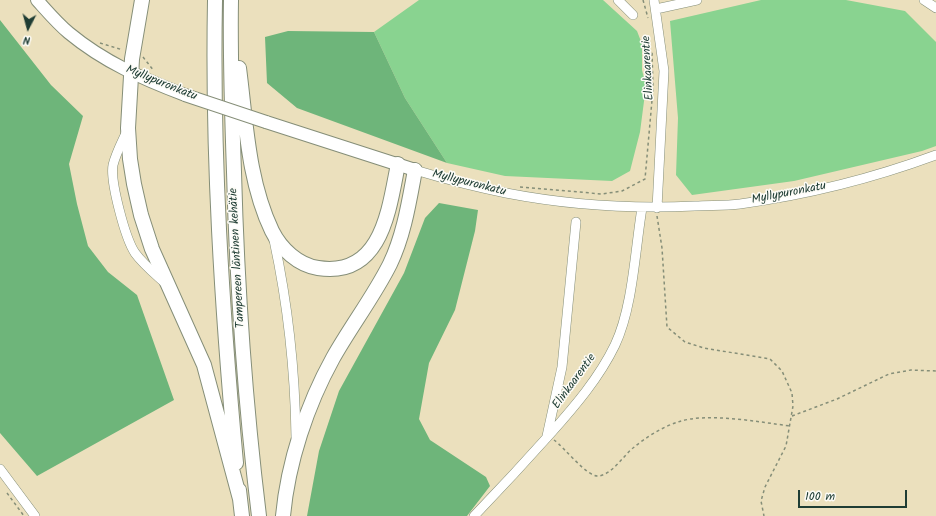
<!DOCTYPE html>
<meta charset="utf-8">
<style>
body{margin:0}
#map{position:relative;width:936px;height:516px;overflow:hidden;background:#ebe0bd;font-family:Kalam,sans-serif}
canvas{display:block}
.north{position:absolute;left:8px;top:8px;width:40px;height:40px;-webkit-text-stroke:3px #fdfcf7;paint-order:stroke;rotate:186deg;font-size:11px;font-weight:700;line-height:16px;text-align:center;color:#1f3d34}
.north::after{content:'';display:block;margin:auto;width:14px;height:18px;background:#1f3d34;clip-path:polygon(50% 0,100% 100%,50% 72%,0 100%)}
.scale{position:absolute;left:798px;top:490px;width:109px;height:18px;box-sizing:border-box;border:2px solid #1f3d34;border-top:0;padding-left:5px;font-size:12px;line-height:14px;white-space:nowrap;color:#1f3d34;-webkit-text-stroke:3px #fdfcf7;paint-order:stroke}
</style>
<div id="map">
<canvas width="936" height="516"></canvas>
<div class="north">N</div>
<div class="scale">100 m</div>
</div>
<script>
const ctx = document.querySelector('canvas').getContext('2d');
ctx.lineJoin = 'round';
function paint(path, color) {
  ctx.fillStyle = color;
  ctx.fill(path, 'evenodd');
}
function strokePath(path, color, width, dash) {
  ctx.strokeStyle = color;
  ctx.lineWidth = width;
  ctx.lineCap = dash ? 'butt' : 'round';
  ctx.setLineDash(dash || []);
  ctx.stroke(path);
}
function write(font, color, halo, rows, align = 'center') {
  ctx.font = font + ' Kalam,sans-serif';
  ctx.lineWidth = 3;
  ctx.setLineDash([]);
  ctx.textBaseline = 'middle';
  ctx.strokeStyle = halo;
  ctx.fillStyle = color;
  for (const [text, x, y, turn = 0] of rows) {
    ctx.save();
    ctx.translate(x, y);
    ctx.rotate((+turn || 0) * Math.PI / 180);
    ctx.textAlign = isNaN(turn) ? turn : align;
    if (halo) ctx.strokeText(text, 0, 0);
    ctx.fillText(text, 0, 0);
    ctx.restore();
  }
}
paint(new Path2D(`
 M419 0H603L637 31 642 44V70L646 86 640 132 630 171 612 181 505 176 447 163 405 98 374 32Z
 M761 0H846L905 11 936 42V146L922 151 794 181 692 195 676 175 678 118 670 21Z`), '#89d390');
paint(new Path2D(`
 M0 20 51 85 83 116 69 164 77 204 88 246 108 272 137 295 174 400 37 476 0 433Z
 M288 31 374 32 405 98 447 163 297 108 267 83 265 37Z
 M439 203 478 210 475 231 455 310 429 363 419 419 430 440 486 477 490 486 467 516H307L319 451 339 391 404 273 425 218Z`), '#6eb57a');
const minor = new Path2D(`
 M618 0 633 15
 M654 0 664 71 657 208
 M924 0 936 8
 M656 9 697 0
 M127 131C122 142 116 153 113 165 110 181 125 238 135 253 143 264 154 273 165 283
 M415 170C445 179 475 187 506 193 568 205 632 209 695 206 710 205 725 206 740 204 806 195 874 178 936 155
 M274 240C288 305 295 371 296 437
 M547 436 562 367 576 222
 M0 469 35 516
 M474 516C500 489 526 461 551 433 575 406 599 378 615 345 633 307 635 250 642 208`);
const major = new Path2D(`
 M37 0C47 11 57 23 69 33 104 62 143 79 185 95
 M266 122 415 170`);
const highway = new Path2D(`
 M142 0 132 59 128 128 130 159 134 184 141 215 152 249 204 365 240 499
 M215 0C212 155 222 309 236 463
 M231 0C230 57 232 115 234 172 237 287 245 402 259 516
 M239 68C246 122 248 181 272 231 281 249 298 265 318 268 382 278 389 209 398 164
 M239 490 242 516
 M283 516C288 462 307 405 333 358 351 326 374 296 390 264 404 235 409 202 415 170`);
strokePath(minor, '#858e78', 10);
strokePath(major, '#858e78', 14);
strokePath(highway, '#858e78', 16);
strokePath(new Path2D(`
 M643 0 648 18
 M100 43 123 50
 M143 57 154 71
 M520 187 602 194 622 191 645 179 653 89 652 51
 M657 216 662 248 667 327 685 342 704 348 770 359 782 371 792 393 793 406 786 446 765 487 761 501 764 516
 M792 416 837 399 889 374 911 370 936 371
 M554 440C564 447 587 477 598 476 612 475 623 456 633 448 645 438 662 427 678 422 707 412 759 422 790 426
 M7 493 24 516`), '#858e78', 1.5, [3, 3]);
strokePath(minor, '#fff', 9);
strokePath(major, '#fff', 12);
strokePath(highway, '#fff', 14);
const majorBridge = new Path2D(`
 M185 95 266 122`);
strokePath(majorBridge, '#858e78', 14, []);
strokePath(majorBridge, '#fff', 12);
write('12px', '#1f3d34', '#fdfcf7', [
 ["Elinkaarentie",649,68,-93],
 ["Myllypuronkatu",161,84,22],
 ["Myllypuronkatu",469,184,14],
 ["Myllypuronkatu",789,194,-11],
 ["Tampereen läntinen kehätie",238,258,-93],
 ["Elinkaarentie",575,382,-54]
]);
</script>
